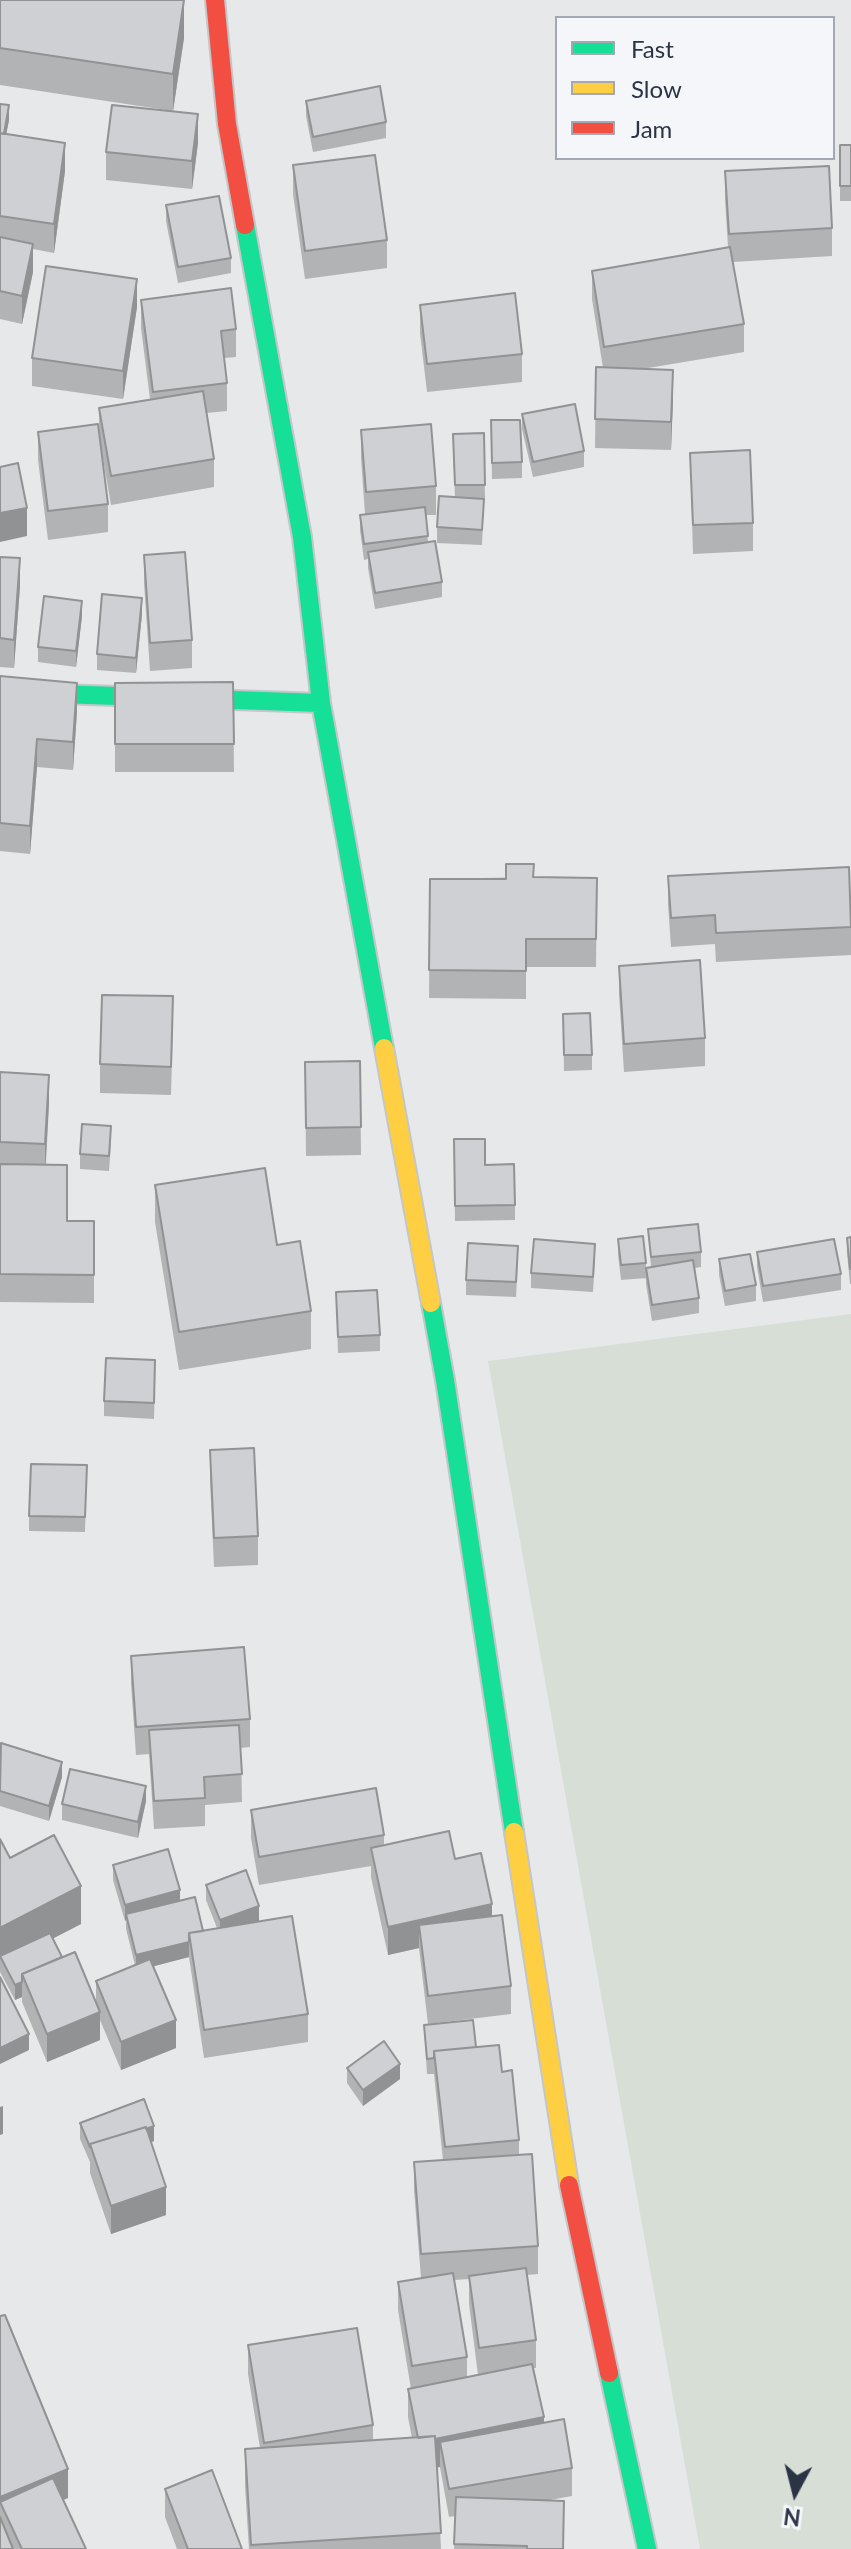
<!DOCTYPE html>
<style>
body{margin:0}
#map{position:relative;width:851px;height:2549px;overflow:hidden;background:#e6e8ea;font-family:Lato,sans-serif}
canvas{display:block}
.legend{position:absolute;left:555px;top:16px;width:280px;height:144px;box-sizing:border-box;background:#f4f6f9;border:2px solid #a4a8b1;margin:0;padding:10px 14px;list-style:none;font-size:24px;color:#2b3445}
.legend li{display:flex;align-items:center;gap:16px;height:40px}
.legend b{width:40px;border:2px solid #a4a8b1}
.north{position:absolute;left:755px;top:2453px;width:80px;height:80px;-webkit-text-stroke:6px #f4f6f9;paint-order:stroke;rotate:187deg;font-size:22px;font-weight:700;line-height:32px;text-align:center;color:#2b3445}
.north::after{content:'';display:block;margin:auto;width:28px;height:36px;background:#2b3445;clip-path:polygon(50% 0,100% 100%,50% 72%,0 100%)}
</style>
<div id="map">
<canvas width="851" height="2549"></canvas>
<ul class="legend">
<li><b style="height:10px;background:#16e098"></b>Fast</li>
<li><b style="height:10px;background:#ffcf43"></b>Slow</li>
<li><b style="height:10px;background:#f24e42"></b>Jam</li>
</ul>
<div class="north">N</div>
</div>
<script>
const ctx = document.querySelector('canvas').getContext('2d');
ctx.lineJoin = 'round';
function paint(path, color) {
  ctx.fillStyle = color;
  ctx.fill(path, 'evenodd');
}
function strokePath(path, color, width, dash) {
  ctx.strokeStyle = color;
  ctx.lineWidth = width;
  ctx.lineCap = dash ? 'butt' : 'round';
  ctx.setLineDash(dash || []);
  ctx.stroke(path);
}
paint(new Path2D(`
 M851 1314V2549H700L488 1361Z`), '#d6ded6');
const fast = new Path2D(`
 M245 225 302 537 321 703 384 1048
 M0 692 321 703
 M431 1303 445 1380 514 1832
 M609 2373 647 2549`);
const slow = new Path2D(`
 M384 1048 431 1303
 M514 1832 569 2185`);
const jam = new Path2D(`
 M215 0 227 124 245 225
 M569 2185 609 2373`);
strokePath(fast, '#c4c6c8', 22);
strokePath(slow, '#c4c6c8', 22);
strokePath(jam, '#c4c6c8', 22);
strokePath(fast, '#16e098', 18);
strokePath(slow, '#ffcf43', 18);
strokePath(jam, '#f24e42', 18);
paint(new Path2D(`
 M0 0 184 38 173 111 0 85Z
 M306 101 386 122V138L313 152 306 116Z
 M0 104 9 120 6 134 65 171 54 253 33 249V272L22 324 0 319Z
 M198 143 192 189 106 180V152Z
 M840 145H851V201H840Z
 M293 165 387 240V268L305 279 293 194Z
 M725 171 832 228V256L733 262 744 324V352L642 369 673 398 671 450 595 448 596 367 603 368 592 299V271L728 247 725 199Z
 M166 205 231 258V273L178 283 166 221Z
 M141 300 236 329V357L224 358 227 383V411L206 413 214 459V487L111 505 100 441 108 504V532L48 540 38 460V432L99 434V408L150 399 141 328Z
 M420 305 522 354V382L427 392 420 333Z
 M137 307 123 399 32 386V358Z
 M522 414 584 451V467L533 477 522 429Z
 M491 420 522 462V478L492 479Z
 M361 430 436 486V515H426L428 542 442 582V597L375 609 368 568V559L364 560 360 530V515L365 514 361 458Z
 M484 433 485 500H484L482 545 437 543V527L455 497 453 450Z
 M690 453 753 523V551L693 554Z
 M144 555 192 640V668L150 671 144 583Z
 M0 557 20 586 14 668 0 667Z
 M142 614 136 673 97 670V654Z
 M82 616 76 667 38 662V647Z
 M0 676 77 711 73 770 37 767 30 854 0 851Z
 M233 682 234 772H115V683Z
 M668 876 851 899V955L716 962 715 944 671 947 668 904Z
 M534 877 597 878 596 967H526V999L429 998 430 879Z
 M619 966 705 1038V1066L624 1072 619 994Z
 M563 1014 592 1055V1070L564 1071Z
 M173 1024 171 1095 100 1093V1064Z
 M360 1061 361 1155 306 1156 305 1062Z
 M0 1072 49 1103 46 1164 67 1221H94V1303L0 1302Z
 M454 1139 515 1205V1220L455 1221Z
 M111 1142 109 1171 80 1169V1154Z
 M155 1185 277 1245 311 1311V1349L179 1370 155 1222Z
 M648 1229 701 1252V1267L695 1268 699 1298V1313L652 1321 646 1284V1268L651 1267Z
 M851 1237V1284H850L847 1253V1238Z
 M618 1239 646 1263V1278L621 1280 618 1254Z
 M757 1252 841 1274V1290L763 1302 757 1267Z
 M719 1259 756 1285V1301L725 1306 719 1275Z
 M595 1260 593 1292 531 1288V1273Z
 M518 1261 516 1297 466 1295V1280Z
 M336 1292 380 1335V1351L338 1353Z
 M155 1375 154 1419 104 1416V1401Z
 M210 1450 258 1536V1565L214 1567 210 1479Z
 M87 1465 85 1532 29 1531V1516Z
 M131 1656 250 1719V1747L241 1748 242 1802 205 1805V1826L154 1829 149 1754 136 1755 131 1684Z
 M0 1746 62 1777 49 1821 0 1806Z
 M146 1801 138 1838 62 1820V1804Z
 M251 1810 384 1835V1845L455 1859 492 1916 511 1986V2014L428 2024 419 1948 388 1955 371 1877V1866L259 1885 251 1838Z
 M0 1839 10 1858 81 1924 53 1938 62 1957 96 2002V1981L135 1965 126 1929V1920L125 1921 113 1880V1865L180 1901 203 1931 217 1928 206 1900V1885L259 1921 308 2014V2042L204 2058 189 1957 153 1966 176 2048 121 2070 100 2020V2040L47 2062 22 2002V1997L15 2000 0 1972Z
 M424 2025 476 2047 502 2072 519 2140V2155L538 2246V2274L527 2275 536 2340V2368H534L544 2423 572 2468V2496L550 2500 564 2529V2549H454L455 2516 449 2517 440 2467H437L441 2549H249L245 2486V2449L260 2448 248 2374V2345L373 2425V2440L412 2438 408 2417V2389H411L398 2310V2282L421 2278 414 2190V2162L443 2160 434 2074H427ZM469 2279V2304L478 2375 467 2377V2357L454 2280Z
 M347 2068 400 2079 363 2106 347 2083Z
 M80 2123 154 2141 151 2143 166 2215 111 2234 90 2173V2162L80 2139Z
 M0 2316 68 2498 63 2500 86 2549H0Z
 M165 2489 242 2549H177L165 2517Z`), '#b1b3b5');
paint(new Path2D(`
 M184 0V38L173 111V74Z
 M9 105V120L2 157V142Z
 M198 114V143L192 189V161Z
 M65 143V171L54 253V224Z
 M33 244V272L22 324V296Z
 M137 279V307L123 399V371Z
 M673 370V398L671 450V422Z
 M27 508V536L0 542V513Z
 M20 558V586L14 668V640Z
 M142 598V614L136 673V658Z
 M82 601V616L76 667V651Z
 M77 683V711L73 770V742Z
 M37 739V767L30 854V826Z
 M49 1075V1103L45 1173V1144Z
 M62 1762V1777L49 1821V1806Z
 M146 1786V1801L138 1838V1822Z
 M81 1886V1924L4 1964 0 1956V1966V1928Z
 M180 1890V1905L126 1914V1920L125 1921V1905Z
 M492 1904V1932L419 1925V1948L388 1955V1927Z
 M259 1906V1921L220 1935V1920Z
 M189 1942V1957L136 1971V1955Z
 M22 1982V1997L15 2000V1985Z
 M100 2012V2040L47 2062V2034Z
 M176 2020V2048L121 2070V2042Z
 M29 2034V2050L0 2064V2048Z
 M400 2064V2079L363 2106V2090Z
 M3 2106V2134L0 2135V2107Z
 M154 2126V2141L97 2164 92 2151Z
 M166 2187V2215L111 2234V2206Z
 M544 2417V2445L440 2442V2467L419 2471V2443Z
 M68 2469V2498L9 2521 0 2502V2525V2497Z`), '#909294');
const building = new Path2D(`
 M0 0H184L173 74 0 48Z
 M380 86 386 122 313 137 306 101Z
 M0 104 9 105 4 134 0 133Z
 M112 105 198 114 192 161 106 152Z
 M0 133 65 143 54 224 0 216Z
 M840 145H851V186H840Z
 M375 155 387 240 305 251 293 165Z
 M829 166 832 228 729 234 725 171Z
 M219 196 231 258 178 267 166 205Z
 M0 237 33 244 22 296 0 291Z
 M730 247 744 324 604 347 592 271Z
 M46 266 137 279 123 371 32 358Z
 M231 288 236 329 221 331 227 383 153 392 141 300Z
 M515 293 522 354 427 364 420 305Z
 M596 367 673 370 671 422 595 419Z
 M203 391 214 459 111 476 99 408Z
 M575 404 584 451 533 462 522 414Z
 M491 420H520L522 462 492 463Z
 M98 424 108 504 48 511 38 432Z
 M431 424 436 486 366 492 361 430Z
 M484 433 485 485H455L453 434Z
 M750 450 753 523 693 525 690 453Z
 M18 463 27 508 0 513V467Z
 M439 496 484 499 482 530 437 527Z
 M425 507 428 536 364 544 360 515Z
 M435 541 442 582 375 593 368 552Z
 M185 552 192 640 150 643 144 555Z
 M0 557 20 558 14 640 0 638Z
 M102 594 142 598 136 658 97 654Z
 M44 596 82 601 76 651 38 647Z
 M0 676 77 683 73 742 37 739 30 826 0 823Z
 M233 682 234 744H115V683Z
 M506 864H534L533 877 597 878 596 939H526V971L429 970 430 879H506Z
 M849 867 851 927 716 933 715 915 671 918 668 876Z
 M700 960 705 1038 624 1044 619 966Z
 M102 995 173 996 171 1067 100 1064Z
 M590 1013 592 1055H564L563 1014Z
 M360 1061 361 1127 306 1128 305 1062Z
 M0 1072 49 1075 45 1144 0 1142Z
 M82 1124 111 1126 109 1156 80 1154Z
 M454 1139H485V1165L514 1164 515 1205 455 1206Z
 M0 1164 67 1165V1221H94V1275L0 1274Z
 M265 1168 277 1245 300 1241 311 1311 179 1332 155 1185Z
 M698 1224 701 1252 651 1257 648 1229Z
 M643 1236 646 1263 621 1265 618 1239Z
 M851 1237V1269H850L847 1238Z
 M534 1239 595 1244 593 1277 531 1273Z
 M834 1239 841 1274 763 1286 757 1252Z
 M468 1243 518 1246 516 1282 466 1280Z
 M750 1254 756 1285 725 1291 719 1259Z
 M693 1260 699 1298 652 1305 646 1268Z
 M377 1290 380 1335 338 1337 336 1292Z
 M106 1358 155 1360 154 1403 104 1401Z
 M254 1448 258 1536 214 1538 210 1450Z
 M31 1464 87 1465 85 1517 29 1516Z
 M244 1647 250 1719 136 1727 131 1656Z
 M239 1725 242 1774 204 1777 205 1798 154 1801 149 1730Z
 M1 1743 62 1762 49 1806 0 1791Z
 M70 1769 146 1786 138 1822 62 1804Z
 M376 1788 384 1835 259 1857 251 1810Z
 M449 1831 455 1859 481 1853 492 1904 388 1927 371 1848Z
 M54 1835 81 1886 0 1928V1839L10 1858Z
 M168 1849 180 1890 125 1905 113 1865Z
 M246 1870 259 1906 220 1920 206 1885Z
 M195 1897 203 1931 189 1933V1942L136 1955 126 1914Z
 M502 1915 511 1986 428 1996 419 1925Z
 M292 1916 308 2014 204 2030 189 1933Z
 M50 1933 62 1957 22 1974V1982L15 1985 0 1956Z
 M75 1952 100 2012 47 2034 22 1974Z
 M150 1959 176 2020 121 2042 96 1981Z
 M0 1977 29 2034 0 2048Z
 M473 2020 476 2047 434 2051V2058L427 2059 424 2025Z
 M384 2041 400 2064 363 2090 347 2068Z
 M499 2045 502 2072 512 2070 519 2140 445 2147 434 2051Z
 M144 2099 154 2126 146 2129V2127L90 2144V2147L80 2123Z
 M146 2127 166 2187 111 2206 90 2144Z
 M532 2154 538 2246 421 2254 414 2162Z
 M526 2268 536 2340 479 2348 469 2276Z
 M453 2273 467 2357 412 2366 398 2282Z
 M5 2315 68 2469 0 2497V2316Z
 M357 2328 373 2425 264 2443 248 2345Z
 M532 2364 544 2417 435 2439V2436L418 2438 408 2389Z
 M564 2419 572 2468 449 2489 440 2442Z
 M435 2436 441 2533 251 2545 245 2449Z
 M212 2470 242 2549H188L165 2489Z
 M53 2478 86 2549H22L0 2502Z
 M456 2497 564 2501 563 2549H527V2546L454 2544Z
 M0 2517 13 2549H0Z`);
paint(building, '#ced0d3');
strokePath(building, '#909294', 2);
</script>
